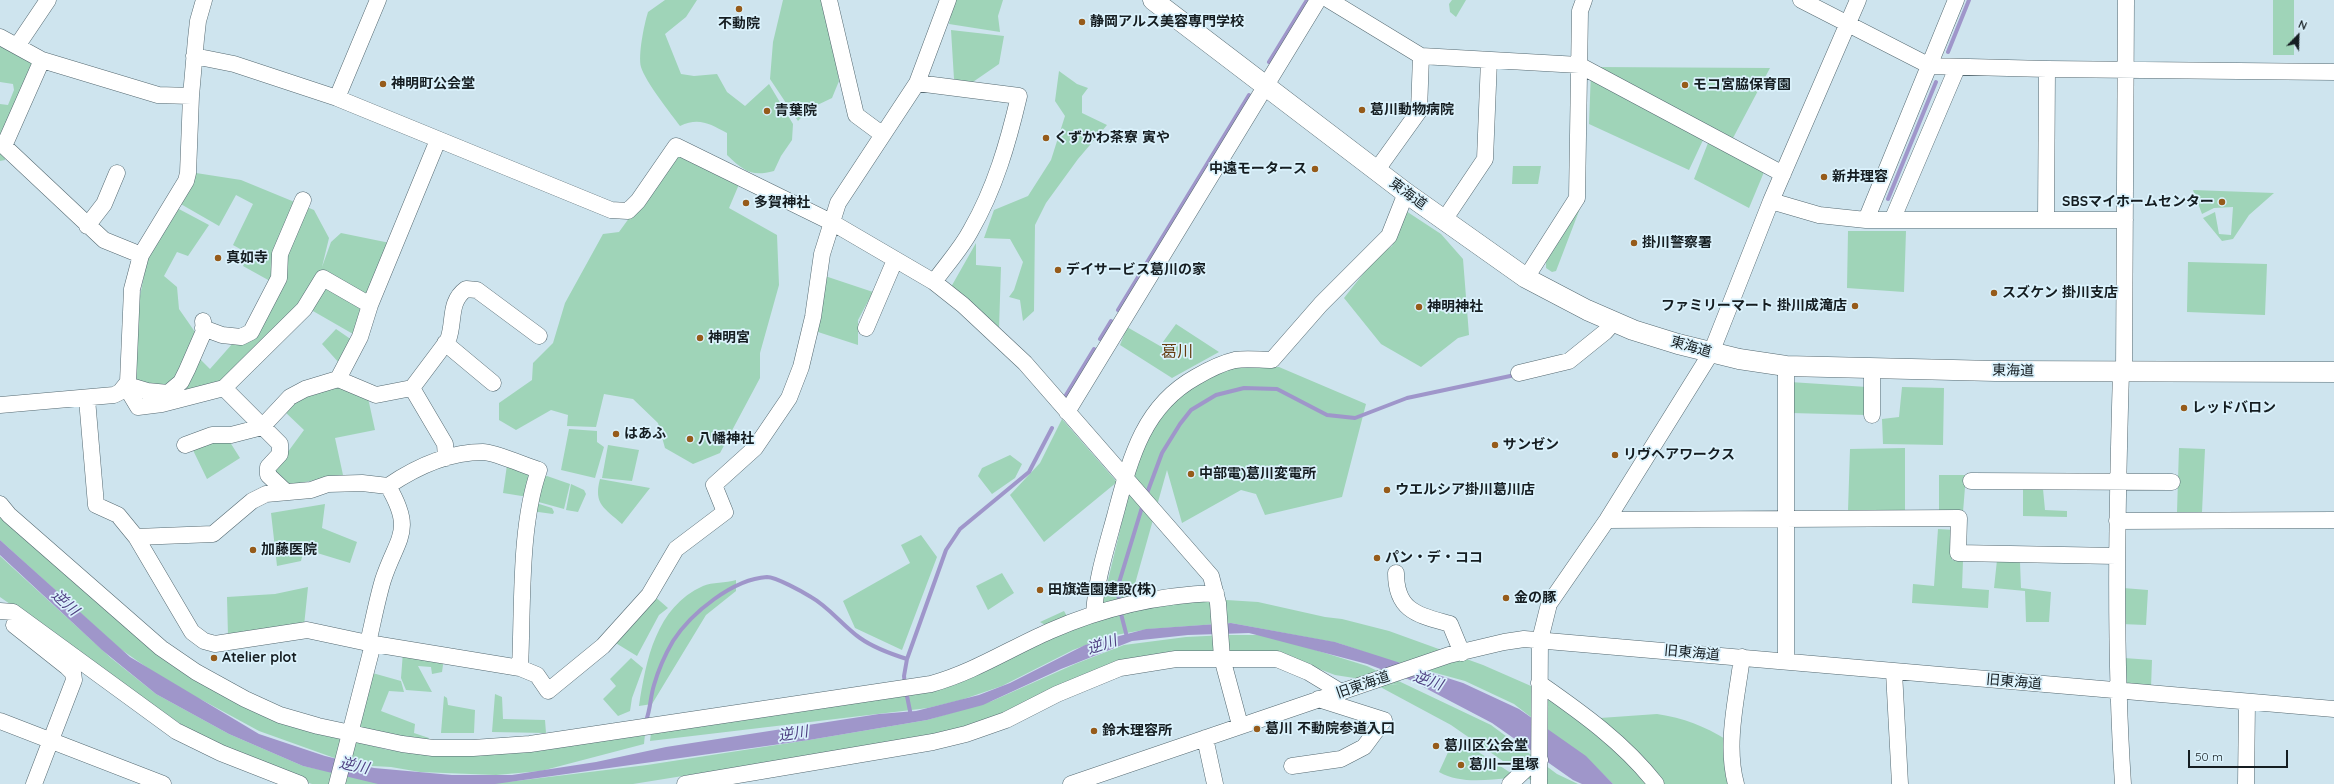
<!DOCTYPE html>
<meta charset="utf-8">
<style>
body{margin:0}
#map{position:relative;width:2334px;height:784px;overflow:hidden;background:#cee4ee;font-family:Quicksand,sans-serif}
canvas{display:block}
.north{position:absolute;left:2278px;top:16px;width:40px;height:40px;-webkit-text-stroke:3px #dbf2fc;paint-order:stroke;rotate:23deg;font-size:11px;font-weight:700;line-height:16px;text-align:center;color:#151d21}
.north::after{content:'';display:block;margin:auto;width:14px;height:18px;background:#151d21;clip-path:polygon(50% 0,100% 100%,50% 72%,0 100%)}
.scale{position:absolute;left:2188px;top:750px;width:100px;height:18px;box-sizing:border-box;border:2px solid #151d21;border-top:0;padding-left:5px;font-size:12px;line-height:14px;white-space:nowrap;color:#151d21;-webkit-text-stroke:3px #dbf2fc;paint-order:stroke}
</style>
<div id="map">
<canvas width="2334" height="784"></canvas>
<div class="north">N</div>
<div class="scale">50 m</div>
</div>
<script>
const ctx = document.querySelector('canvas').getContext('2d');
ctx.lineJoin = 'round';
function paint(path, color) {
  ctx.fillStyle = color;
  ctx.fill(path, 'evenodd');
}
function strokePath(path, color, width, dash) {
  ctx.strokeStyle = color;
  ctx.lineWidth = width;
  ctx.lineCap = dash ? 'butt' : 'round';
  ctx.setLineDash(dash || []);
  ctx.stroke(path);
}
function write(font, color, halo, rows, align = 'center') {
  ctx.font = font + ' Quicksand,"Noto Sans JP",sans-serif';
  ctx.lineWidth = 3.5;
  ctx.setLineDash([]);
  ctx.textBaseline = 'middle';
  ctx.strokeStyle = halo;
  ctx.fillStyle = color;
  for (const [text, x, y, turn = 0] of rows) {
    ctx.save();
    ctx.translate(x, y);
    ctx.rotate((+turn || 0) * Math.PI / 180);
    ctx.textAlign = isNaN(turn) ? turn : align;
    if (halo) ctx.strokeText(text, 0, 0);
    ctx.fillText(text, 0, 0);
    ctx.restore();
  }
}
paint(new Path2D(`
 M665 0H697L686 17 665 34 681 74 694 76 717 74 727 92 745 106 769 84 793 124 792 140 781 156 774 171C751 177 744 171 727 155V133C710 124 699 117 680 126 671 114 645 81 641 67 638 55 644 25 648 12Z
 M783 0H824L830 22 839 81 832 98 809 109 798 121 770 79 773 42Z
 M954 0H1003L998 16 1000 32 949 24Z
 M1452 0H1466L1456 17 1450 12 1449 4Z
 M2273 0H2294V55H2273Z
 M951 30 1004 36 999 64 970 84 954 79Z
 M0 37 42 60 3 146 5 160 0 161V104L8 105 14 90 13 84 0 82Z
 M1595 67 1770 68 1733 138Z
 M1059 71 1077 84 1088 88 1082 96V113L1107 125 1078 159 1046 203 1035 225 1034 311 1023 321 1020 300 1009 297 1014 290 1023 262 1010 239 984 238 994 210 1028 196 1051 160 1065 116 1055 101Z
 M1591 71 1704 138 1689 170 1589 124Z
 M1708 143 1764 172 1749 208 1694 179Z
 M677 152 740 182 729 208 777 235 779 285 760 353V378L720 453 693 464 665 448 658 423 633 399 604 394 596 427 567 426 568 415 551 410 516 430 499 420V403L532 380 533 363 553 343 565 303 603 234 619 232Z
 M1513 166H1541L1538 184H1512Z
 M196 173 241 180 314 210 329 238 322 267 331 242 341 233 390 243 353 334 306 307 232 376 196 391H136V317L148 255 177 208 209 225 188 256 177 252 164 276 177 287 179 309 195 332 204 331 197 356 210 369 233 343 251 332 270 281 243 266 249 254 233 245 253 204 236 195 219 226 179 203Z
 M2193 190 2274 193 2249 215 2233 239 2222 241 2203 218 2215 212 2219 234 2231 235 2233 207 2214 208 2202 214Z
 M1584 198 1556 271 1552 272 1546 268V262Z
 M1406 211 1441 234 1463 259 1469 335 1458 338 1421 367 1381 344 1344 298 1378 255 1392 246Z
 M1848 231H1906L1904 292 1847 288Z
 M976 243V265L1001 267 999 329 951 287Z
 M2188 262 2267 264 2265 315 2187 312Z
 M825 276 873 292 858 320V345L818 332Z
 M1176 324 1219 352 1172 378 1120 345 1127 327 1160 346Z
 M336 329 352 340 340 364 322 344Z
 M1279 367 1366 404 1342 497 1265 515 1256 494 1241 490 1182 523 1167 470 1131 598 1100 613 1131 485 1137 445 1170 404 1194 384 1234 368Z
 M339 382 368 398 375 430 335 438 343 475 288 485 273 472 304 430 284 411 299 392Z
 M1790 382 1867 387 1866 415 1791 413Z
 M1902 387 1944 388 1943 445 1883 444 1882 419 1899 417Z
 M1062 419 1117 482 1044 542 1010 495 1040 463Z
 M569 429 597 431V442L604 447 595 478 561 470Z
 M228 439 240 458 207 479 191 446Z
 M608 445 639 450 632 481 602 478Z
 M1905 448V512L1848 511 1850 449Z
 M2179 448 2205 449 2202 512H2177Z
 M1010 455 1022 464 1015 478 992 494 978 476 982 468Z
 M507 465 529 471 532 481 528 497 503 493Z
 M1939 475H1966L1963 512 1939 511Z
 M547 476 570 484 564 509 535 501 540 478Z
 M600 479 650 488 622 524C605 508 593 505 600 479Z
 M571 484 584 490 586 494 578 512 566 510Z
 M2023 489H2043L2045 510 2067 511V517L2023 516Z
 M536 503 552 508 554 512 553 514 531 511Z
 M325 504 322 528 357 542 350 563 304 549 301 561 277 566 271 513Z
 M0 512 188 671 358 742 388 750 424 752 645 734 644 744 541 771 496 775 420 772 391 767 354 765 259 731 202 700 182 692 119 648 0 540Z
 M1938 529 1954 530 1952 560 1963 561 1962 588 1989 590 1988 608 1912 603 1913 584 1934 586Z
 M921 535 937 557 902 650 855 628 843 601 910 563 901 545Z
 M0 556 111 658 156 694 229 734 303 766 388 784H312L242 758 202 739 0 597Z
 M1997 560 2020 562 2021 588 2051 592 2049 622H2026L2025 591 1994 588Z
 M1002 573 1014 593 988 610 976 586Z
 M736 580V591L706 615 652 704 639 706C646 660 656 607 703 586 712 582 726 583 736 580Z
 M308 587 304 626 228 636 227 597 275 594Z
 M2123 588 2148 590 2146 625 2121 624Z
 M653 595 668 608 659 615 637 656 614 642Z
 M1195 598 1258 602 1325 617 1342 619 1389 631 1483 665 1563 700 1653 784H1613L1598 769 1514 704 1465 681 1385 659 1338 643 1231 623 1149 629 1110 636 1073 650 1002 686 961 700 928 708 650 741 651 733 910 692 1067 629 1126 612Z
 M1064 611 1068 618 1047 626 1040 622Z
 M1227 635H1267L1367 666 1491 725 1557 774 1578 784H1536L1451 725 1371 682 1399 685 1335 675 1275 652 1172 651 1099 668 987 727 633 784H466L516 781 647 765 809 740 927 720 992 701 1075 664 1124 645 1186 637Z
 M403 652 444 658 442 672 432 674 431 667 418 666 432 692 406 690 401 678Z
 M631 658 643 668 632 698 630 711 618 716 603 699 616 686 610 679Z
 M2124 658 2152 660 2151 688 2122 686Z
 M369 672 401 681 404 692 389 691 381 711 415 724 414 733 429 738 426 743 355 730Z
 M495 694 502 697 503 719 545 720 546 733 492 732Z
 M444 696 447 698 448 705 475 710 474 733H441Z
 M1657 714C1684 718 1704 726 1727 740L1734 784H1659L1600 718Z
 M1455 737 1514 775 1510 778C1486 780 1460 784 1439 772Z`), '#9fd4b8');
paint(new Path2D(`
 M0 540 130 657 259 734 325 756 374 768 452 775H512L596 762 666 747 879 714 916 711 979 695 1010 683 1085 645 1146 629 1231 623 1335 642 1463 683 1519 709 1586 756 1613 784H1582L1573 780 1492 723 1410 680 1367 664 1249 633 1188 635 1132 641 1061 669 983 705 927 720 809 740 495 784H378L303 766 229 734 156 694 102 650 0 555Z`), '#9f96ca');
strokePath(new Path2D(`
 M1948 52 1969 0
 M1269 62 1307 0
 M1888 199 1936 82
 M1118 310 1249 95
 M1100 339 1111 321
 M1063 400 1094 349
 M1146 496 1162 453 1180 424 1191 410 1216 395 1244 388 1277 389 1327 415 1355 418 1407 398 1515 375
 M1119 603 1118 586 1143 504
 M1120 610 1127 637
 M905 684 904 676 907 659
 M906 691 911 716
 M646 721C651 707 650 698 654 685 658 671 666 653 673 641 691 613 733 579 767 577 776 577 803 592 811 597 829 607 843 626 860 638 874 648 891 654 907 659L946 550 960 529 1029 472 1052 428`), '#9f96ca', 4);
const minor = new Path2D(`
 M829 0 856 115 883 135
 M1329 0 1421 56 1579 65 1783 174
 M1801 0 1930 66 2047 69 2334 72
 M0 37 42 60 158 95 191 96
 M17 46 48 0
 M194 56 234 64 337 98 611 210 628 211 638 201 676 146 833 223 934 282 963 305 1025 363 1211 576 1218 603 1222 658 1240 725
 M42 60 4 146 104 240 141 255
 M917 83 1019 96C1008 143 995 188 971 230 961 249 946 265 934 282
 M337 98 378 0
 M1376 171 1419 111 1421 56
 M1771 201 1819 215 1866 220H2125
 M1893 218 1957 68
 M1444 220 1485 159 1489 60
 M1866 220 1956 0
 M2046 220 2047 69
 M87 226 104 204 117 173
 M1526 278 1577 198 1580 11 1584 0
 M203 328 222 335 241 337 251 332 279 278 280 254 303 200
 M866 328 895 260
 M445 343 493 383
 M1872 368V415
 M2121 372C2117 509 2114 647 2123 784
 M2124 372 2126 0
 M1519 373 1569 361 1605 332 1614 322
 M338 379 360 337 370 305 438 140
 M127 385 147 391 168 393 181 382 187 370 204 331 203 321
 M126 387 138 407 162 404 224 388 304 309 323 278 370 305
 M224 388 280 444V454L268 467V475L286 492
 M87 399 96 505 118 515 136 537 192 632 204 641 215 644 307 630 368 643 520 668 537 675 548 691 603 646 649 595 676 549 725 512 714 485 755 448 789 398 801 367 813 317 822 254 838 203 917 83 948 0
 M0 405 114 395 120 392 128 382 132 289 141 255 186 181 188 173 191 96 196 39 198 21 204 0
 M1067 412 1318 0
 M185 445 212 435H231L262 427 290 397 305 389 338 379 376 395 412 388
 M446 458 445 444 412 388 448 340C455 322 448 302 466 289L477 290 539 336
 M1971 481 2172 482
 M0 504 9 515 161 648 196 672 245 699 280 715 318 726 402 744 433 748H473L530 744 931 684C974 672 1009 649 1050 631 1102 608 1159 595 1216 593
 M1607 520 1959 518 1958 553 2116 556
 M2117 521 2334 520
 M136 537 213 534 252 501 266 494 311 490 328 484 362 483 388 486C416 467 448 452 483 452 494 452 526 466 539 470 519 527 523 607 520 668
 M1396 573C1396 612 1419 615 1450 624L1462 653
 M0 611 13 612 176 731 221 753 300 784
 M1094 614C1096 580 1106 549 1115 516 1130 460 1142 407 1196 377 1208 370 1222 363 1235 360 1247 358 1260 360 1272 360L1321 304 1389 236 1406 193
 M14 625 67 667 73 673 74 680 34 784
 M368 643C373 622 377 600 383 580 397 537 415 532 388 486
 M1786 660V366
 M1894 672 1900 784
 M1539 683C1582 713 1624 743 1656 784
 M0 721 163 784
 M1205 738 1215 784
 M1292 766 1341 759 1364 747 1384 720 1318 699
 M337 784 373 644
 M685 784 933 742 966 734 1006 720 1057 694 1120 668 1176 659H1277L1308 672 1341 692
 M1071 784 1449 655 1504 642 1524 639 2334 709
 M1510 784 1526 769 1540 760
 M1539 784 1540 640 1549 604 1607 520 1711 353 1771 201 1858 0
 M1736 784C1725 744 1737 697 1742 657
 M2246 784 2247 702`);
const major = new Path2D(`
 M1153 0 1406 193 1526 278 1587 310 1633 330 1678 344 1739 359 1786 366 1995 371 2334 372`);
strokePath(minor, '#556971', 17);
strokePath(major, '#556971', 21);
strokePath(minor, '#fff', 16);
strokePath(major, '#fff', 20);
for (const [x, y, r, color] of [
 [739,9,4,"#965b1a"],
 [1082,22,4,"#965b1a"],
 [383,84,4,"#965b1a"],
 [1685,85,4,"#965b1a"],
 [1362,110,4,"#965b1a"],
 [767,111,4,"#965b1a"],
 [1046,138,4,"#965b1a"],
 [1315,169,4,"#965b1a"],
 [1824,177,4,"#965b1a"],
 [2222,202,4,"#965b1a"],
 [746,203,4,"#965b1a"],
 [1634,243,4,"#965b1a"],
 [218,258,4,"#965b1a"],
 [1058,270,4,"#965b1a"],
 [1994,293,4,"#965b1a"],
 [1855,306,4,"#965b1a"],
 [1419,307,4,"#965b1a"],
 [700,338,4,"#965b1a"],
 [2184,408,4,"#965b1a"],
 [616,434,4,"#965b1a"],
 [690,439,4,"#965b1a"],
 [1495,445,4,"#965b1a"],
 [1615,455,4,"#965b1a"],
 [1191,474,4,"#965b1a"],
 [1387,490,4,"#965b1a"],
 [253,550,4,"#965b1a"],
 [1377,558,4,"#965b1a"],
 [1040,590,4,"#965b1a"],
 [1506,598,4,"#965b1a"],
 [214,658,4,"#965b1a"],
 [1257,729,4,"#965b1a"],
 [1094,731,4,"#965b1a"],
 [1436,746,4,"#965b1a"],
 [1461,765,4,"#965b1a"]
]) {
  const dot = new Path2D();
  dot.arc(x, y, r, 0, 2 * Math.PI);
  ctx.fillStyle = color;
  ctx.fill(dot);
  strokePath(dot, '#dbf2fc', 1.5);
}
write('bold 14px', '#151d21', '#dbf2fc', [
 ["静岡アルス美容専門学校",1090,22],
 ["不動院",739,24,"center"],
 ["神明町公会堂",391,84],
 ["モコ宮脇保育園",1693,85],
 ["葛川動物病院",1370,110],
 ["青葉院",775,111],
 ["くずかわ茶寮 寅や",1054,138],
 ["中遠モータース",1307,169,"right"],
 ["新井理容",1832,177],
 ["SBSマイホームセンター",2214,202,"right"],
 ["多賀神社",754,203],
 ["掛川警察署",1642,243],
 ["真如寺",226,258],
 ["デイサービス葛川の家",1066,270],
 ["スズケン 掛川支店",2002,293],
 ["ファミリーマート 掛川成滝店",1847,306,"right"],
 ["神明神社",1427,307],
 ["神明宮",708,338],
 ["レッドバロン",2192,408],
 ["はあふ",624,434],
 ["八幡神社",698,439],
 ["サンゼン",1503,445],
 ["リヴヘアワークス",1623,455],
 ["中部電)葛川変電所",1199,474],
 ["ウエルシア掛川葛川店",1395,490],
 ["加藤医院",261,550],
 ["パン・デ・ココ",1385,558],
 ["田旗造園建設(株)",1048,590],
 ["金の豚",1514,598],
 ["Atelier plot",222,658],
 ["葛川 不動院参道入口",1265,729],
 ["鈴木理容所",1102,731],
 ["葛川区公会堂",1444,746],
 ["葛川一里塚",1469,765]
], 'left');
write('14px', '#151d21', '#dbf2fc', [
 ["東海道",1408,194,36],
 ["東海道",1691,347,16],
 ["東海道",2013,371,1],
 ["旧東海道",1692,653,5],
 ["旧東海道",2014,682,5],
 ["旧東海道",1363,685,-19]
]);
write('italic 15px', '#4f4082', '#dbf2fc', [
 ["逆川",65,603,42],
 ["逆川",1102,645,-18],
 ["逆川",1428,681,19],
 ["逆川",793,734,-9],
 ["逆川",354,766,12]
]);
write('16px', '#643c0f', '#dbf2fc', [
 ["葛川",1177,352]
]);
</script>
